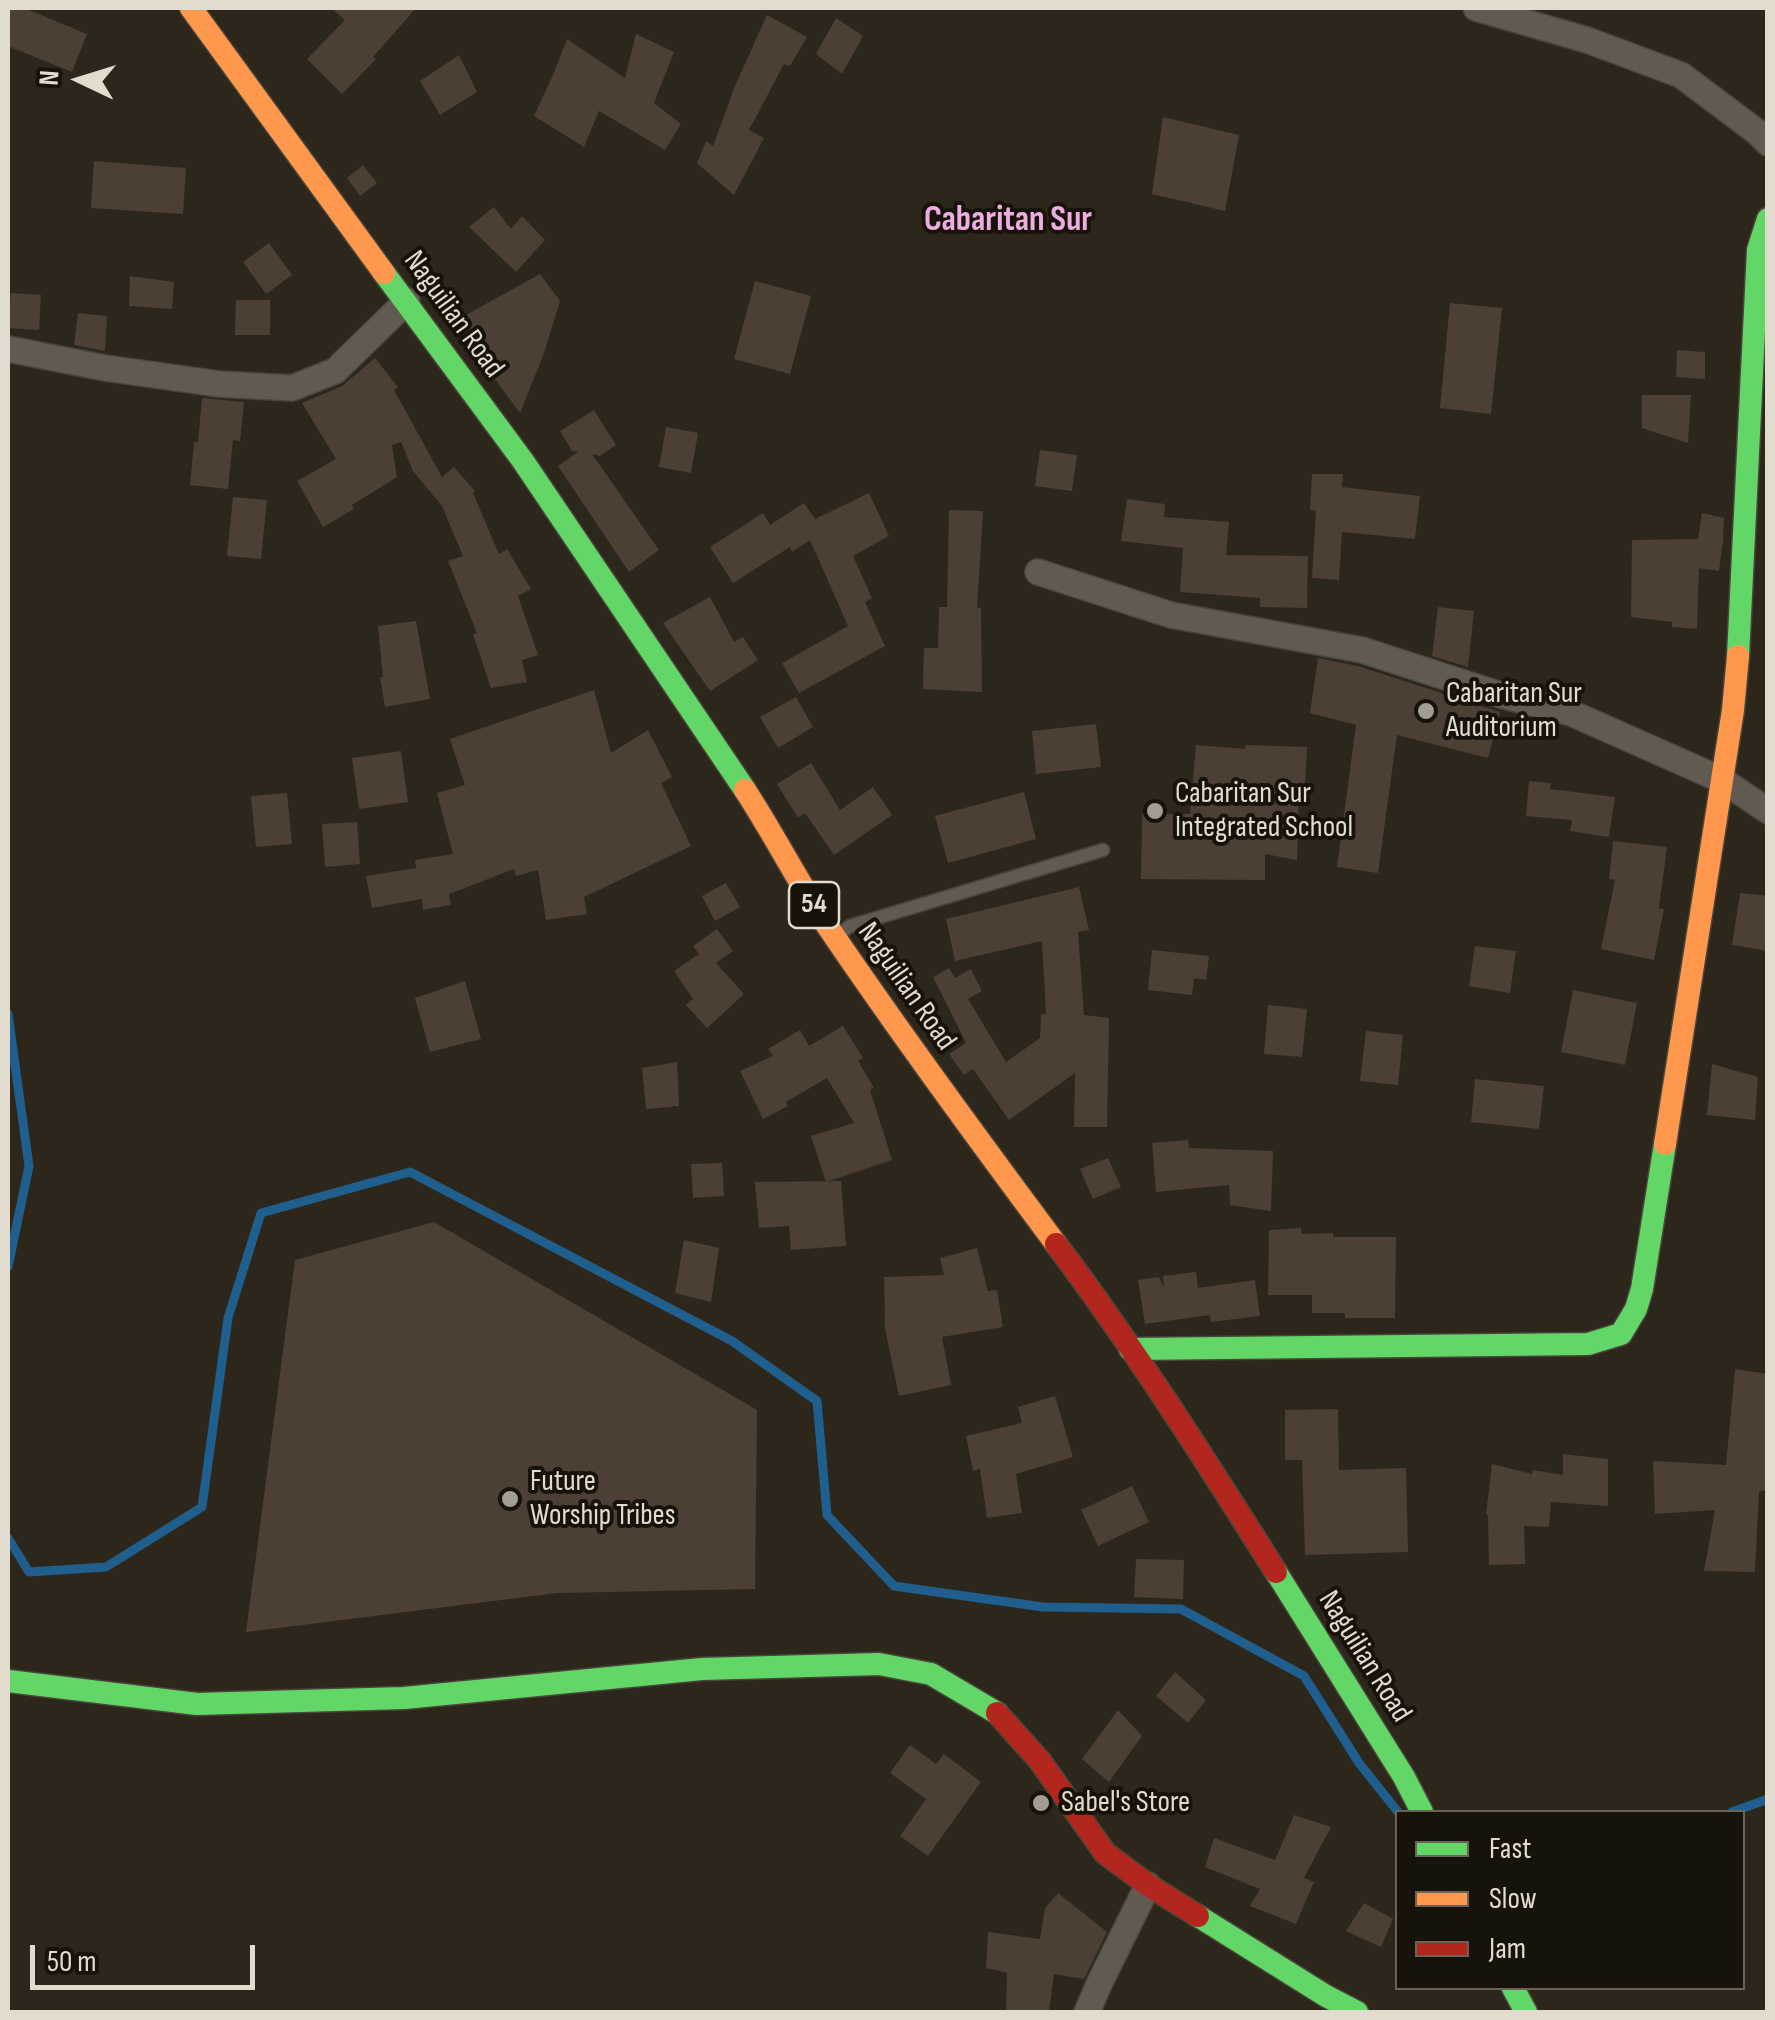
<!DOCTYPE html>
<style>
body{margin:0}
#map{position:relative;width:1775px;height:2020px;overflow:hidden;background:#2d271b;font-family:"Sofia Sans Condensed",sans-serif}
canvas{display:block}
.frame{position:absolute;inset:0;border:10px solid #e2dccf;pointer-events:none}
.legend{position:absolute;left:1395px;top:1810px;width:350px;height:180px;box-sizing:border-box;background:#18130a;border:2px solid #696359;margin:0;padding:12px 18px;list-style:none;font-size:30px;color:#e2dccf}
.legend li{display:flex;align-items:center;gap:20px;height:50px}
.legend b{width:50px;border:2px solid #696359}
.north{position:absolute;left:30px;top:30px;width:100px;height:100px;-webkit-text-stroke:8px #18130a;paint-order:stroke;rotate:274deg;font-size:28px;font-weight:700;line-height:40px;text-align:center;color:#e2dccf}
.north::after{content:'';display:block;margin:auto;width:35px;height:45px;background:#e2dccf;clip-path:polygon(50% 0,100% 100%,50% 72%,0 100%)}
.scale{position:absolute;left:30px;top:1945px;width:225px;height:45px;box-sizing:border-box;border:5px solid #e2dccf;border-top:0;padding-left:12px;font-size:30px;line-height:35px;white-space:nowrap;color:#e2dccf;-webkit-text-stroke:8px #18130a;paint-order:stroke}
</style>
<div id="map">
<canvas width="1775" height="2020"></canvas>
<div class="frame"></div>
<ul class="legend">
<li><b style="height:12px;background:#63d668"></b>Fast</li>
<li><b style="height:12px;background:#ff974d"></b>Slow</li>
<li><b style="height:12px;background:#b3261e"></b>Jam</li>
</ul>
<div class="north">N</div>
<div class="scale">50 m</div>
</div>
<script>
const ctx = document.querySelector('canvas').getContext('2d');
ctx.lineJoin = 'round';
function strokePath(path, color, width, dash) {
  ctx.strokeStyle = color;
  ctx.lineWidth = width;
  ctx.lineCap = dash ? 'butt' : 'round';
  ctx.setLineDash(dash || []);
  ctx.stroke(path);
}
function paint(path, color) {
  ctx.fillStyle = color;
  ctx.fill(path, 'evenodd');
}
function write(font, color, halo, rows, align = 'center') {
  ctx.font = font + ' "Sofia Sans Condensed",sans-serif';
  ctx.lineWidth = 8;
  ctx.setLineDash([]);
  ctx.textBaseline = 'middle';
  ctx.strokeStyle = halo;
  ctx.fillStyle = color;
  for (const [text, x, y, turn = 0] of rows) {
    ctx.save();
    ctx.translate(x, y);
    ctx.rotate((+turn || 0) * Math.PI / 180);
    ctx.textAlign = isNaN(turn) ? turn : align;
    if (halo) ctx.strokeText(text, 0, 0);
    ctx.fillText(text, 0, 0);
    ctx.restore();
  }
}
strokePath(new Path2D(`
 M8 1014 29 1166 8 1267
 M8 1538 29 1572 106 1567 202 1507 228 1318 261 1213 410 1172 732 1341 817 1401 827 1515 894 1586 1043 1607 1181 1609 1304 1676 1359 1763 1398 1812
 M1732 1812 1768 1799`), '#1f5e8d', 9);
paint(new Path2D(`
 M8 8H24L87 34 72 72 8 46Z
 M331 8H416L373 57 376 59 342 94 307 59 345 20Z
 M767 15 807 37 790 66 784 64 749 130 764 138 734 195 697 163 706 141 713 146 735 86Z
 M836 18 863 36 842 74 816 54Z
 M636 34 674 52 654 103 681 124 665 150 599 111 584 147 534 116 553 75 567 39 625 78Z
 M459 55 477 92 440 115 420 81Z
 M1163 117 1239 135 1225 211 1152 194Z
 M94 161 186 168 183 214 91 208Z
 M363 165 377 183 360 196 347 178Z
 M494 207 511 229 522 216 545 240 516 272 469 227Z
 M269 243 292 275 266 294 243 262Z
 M540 274 560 301 543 356 520 413 453 322Z
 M130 276 174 282 172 309 129 306Z
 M755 281 811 296 790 374 734 359Z
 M11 293 41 295 39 330 8 328Z
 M236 300H270V335H235Z
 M1450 303 1502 308 1491 414 1440 408Z
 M78 313 107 316 105 351 74 345Z
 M1677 350 1705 352V379L1676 377Z
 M375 358 398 387 394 390 442 477 454 467 475 491 473 493 499 554 507 549 531 589 518 596 538 655 522 660 527 682 491 688 473 634 477 633 448 561 463 556 442 506 413 471 401 442 392 445 397 477 352 505 354 509 323 527 297 481 336 459 302 403 342 386Z
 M1642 395H1691L1688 443 1642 428Z
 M202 398 244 402 240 441 233 440 228 489 190 485 194 442H198Z
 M594 410 616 445 600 456 592 454 659 550 629 572 558 466 578 452 572 451 560 431Z
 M666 427 698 433 691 473 659 467Z
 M1040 450 1077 455 1072 491 1035 486Z
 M1312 474H1343L1342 487 1420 496 1415 539 1342 532 1339 580 1312 578 1316 511 1310 510Z
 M869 493 889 536 853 556 872 598 865 602 885 646 799 693 782 663 848 626 810 540 792 552 790 547 733 583 710 547 763 513 770 525 804 503 815 519Z
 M233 497 267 500 261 559 227 556Z
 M1127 499 1165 504 1164 517 1229 522 1226 555 1308 556 1307 608 1260 607V598L1180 592 1183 548 1121 541Z
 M949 510 983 511 977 608H981L982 692 923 689 924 648H938L939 607H947Z
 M1702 513 1724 518 1723 541 1719 571 1699 568 1697 629 1672 627V622L1631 617 1632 540 1698 539Z
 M710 597 734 642 743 637 758 660 710 691 663 623Z
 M1438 607 1474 611 1468 667 1432 656Z
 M416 621 430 699 385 707 380 677H383L378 626Z
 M1318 658 1358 666 1500 712 1488 758 1397 735 1378 873 1337 867 1356 725 1310 713Z
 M594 690 611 753 648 730 672 777 661 783 691 846 584 897 587 914 546 920 538 870 516 876 514 869 449 894 451 905 423 910 422 899 372 908 366 876 416 868 415 860 453 854 437 793 465 785 450 739Z
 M796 697 813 727 778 748 760 717Z
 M1096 724 1101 767 1036 774 1032 731Z
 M1196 745 1245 749 1246 745 1307 747 1305 786H1299L1297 860 1265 854V880L1141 879 1142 814H1190Z
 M401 751 408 802 359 809 352 758Z
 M811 763 840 810 873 787 892 815 834 855 805 813 798 818 777 784Z
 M1529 781 1551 783 1550 789 1615 797 1609 837 1570 831 1572 820 1526 816Z
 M1024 792 1036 839 948 863 935 816Z
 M287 793 292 844 256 847 251 796Z
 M357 822 360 864 325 867 322 824Z
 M1613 841 1667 847 1659 908 1664 909 1654 960 1601 949 1615 880 1609 879Z
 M726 883 740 907 715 921 702 896Z
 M1079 887 1089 930 1078 932 1084 1015 1109 1018 1107 1127H1074L1075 1073 1009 1120 973 1069 964 1075 949 1054 966 1043 933 977 949 968 955 978 971 969 982 991 968 999 1006 1062 1040 1038 1041 1014H1046L1042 941 955 961 946 919Z
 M1740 893 1768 896V951L1732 945Z
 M717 929 733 951 716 963 744 994 707 1028 686 1005 693 999 674 971 699 954 693 946Z
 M1475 946 1516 951 1510 993 1469 986Z
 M1152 950 1209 956 1206 980 1194 978 1192 995 1148 990Z
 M465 981 481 1039 430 1052 415 998Z
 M1573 990 1637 1003 1625 1065 1561 1052Z
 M1268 1005 1307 1009 1302 1057 1264 1054Z
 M843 1026 863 1058 858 1061 874 1088 870 1090 892 1160 826 1182 811 1136 854 1123 827 1078 786 1102 788 1106 763 1119 740 1071 773 1056 768 1049 800 1030 809 1046Z
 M1366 1031 1403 1035 1398 1085 1360 1081Z
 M677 1062 679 1106 646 1109 642 1068Z
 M1712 1064 1758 1077 1755 1120 1707 1115Z
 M1475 1079 1544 1086 1539 1129 1471 1122Z
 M1188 1140 1189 1148 1273 1151 1271 1211 1230 1205 1229 1185 1156 1192 1152 1143Z
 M1108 1158 1121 1187 1093 1199 1080 1169Z
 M722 1163 724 1196 693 1198 691 1164Z
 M841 1181 846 1246 791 1250 789 1226 759 1228 755 1182Z
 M434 1222 757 1410 755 1589 557 1593 246 1632 295 1260Z
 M1301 1228V1234L1333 1233V1237H1396L1395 1318H1345V1313H1312V1295H1268L1269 1230Z
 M684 1240 719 1248 711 1302 675 1293Z
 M977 1248 988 1291 997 1290 1003 1327 942 1337 951 1385 899 1396 885 1329 884 1277 944 1275 940 1258Z
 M1196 1272 1198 1288 1255 1280 1260 1316 1211 1322 1210 1315 1145 1324 1138 1280 1159 1277 1164 1288 1163 1276Z
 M1735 1369 1768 1374V1490L1759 1491 1755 1572 1704 1571 1715 1510 1655 1514 1653 1461 1726 1465Z
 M1055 1396 1073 1457 1016 1474 1022 1513 987 1518 980 1469 973 1471 966 1436 1022 1423 1018 1407Z
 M1338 1409 1339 1470 1406 1468 1408 1552 1305 1555 1302 1460H1285V1410Z
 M1563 1454 1608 1459V1506L1551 1502 1549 1527 1524 1526 1525 1564 1489 1565 1488 1515H1486L1492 1464 1532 1474 1533 1470 1563 1475Z
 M1132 1486 1149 1522 1098 1546 1081 1510Z
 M1136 1559 1184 1560 1183 1599 1134 1597Z
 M1175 1672 1206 1700 1188 1723 1156 1696Z
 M1118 1710 1142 1736 1109 1782 1082 1759Z
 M910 1745 936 1764 944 1754 981 1782 928 1856 900 1836 926 1799 890 1773Z
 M1294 1815 1331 1827 1304 1878 1314 1882 1296 1924 1250 1906 1260 1889 1205 1867 1214 1838 1275 1860Z
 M1058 1893 1107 1932 1084 1979 1054 1974 1049 2012H1006L1007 1973 986 1968 988 1932 1040 1939 1045 1908Z
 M1364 1903 1393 1919 1381 1947 1346 1931Z`), '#4c3f34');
const lane = new Path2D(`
 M841 933 850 926 1103 850`);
const street = new Path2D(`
 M1476 8 1587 40 1681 75 1757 132 1768 143
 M8 349 105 368 219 384 292 388 335 371 407 301
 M1038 572 1171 615 1362 650 1504 696 1571 713 1722 780 1768 811
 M1087 2012 1100 1982 1148 1885`);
const fast = new Path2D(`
 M384 273 523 461 745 790
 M1738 656 1758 250 1768 219
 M1130 1349 1588 1344 1621 1334 1636 1309 1642 1289 1665 1144
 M1276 1572 1404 1777 1422 1812
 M8 1681 197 1704 404 1698 702 1669 879 1664 931 1674 997 1713
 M1198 1916 1326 1996 1357 2012
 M1513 1988 1526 2012`);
const slow = new Path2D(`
 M191 8 384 273
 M745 790C773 833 796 878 824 921 898 1031 977 1138 1056 1244
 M1665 1144 1733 710 1738 656`);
const jam = new Path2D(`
 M1056 1244C1135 1349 1206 1461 1276 1572
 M997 1713 1040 1761 1105 1853 1148 1885 1198 1916`);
strokePath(lane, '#49453b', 15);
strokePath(street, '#49453b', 28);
strokePath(fast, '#49453b', 25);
strokePath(slow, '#49453b', 25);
strokePath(jam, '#49453b', 25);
strokePath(lane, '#605a51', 12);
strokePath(street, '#605a51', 25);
strokePath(fast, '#63d668', 22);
strokePath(slow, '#ff974d', 22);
strokePath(jam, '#b3261e', 22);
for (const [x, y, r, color] of [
 [1426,711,10,"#a39d90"],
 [1155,811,10,"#a39d90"],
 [510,1499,10,"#a39d90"],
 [1041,1803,10,"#a39d90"]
]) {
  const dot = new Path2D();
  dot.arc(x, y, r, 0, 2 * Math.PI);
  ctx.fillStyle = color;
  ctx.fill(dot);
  strokePath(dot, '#18130a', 4);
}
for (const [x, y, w] of [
 [814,905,50]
]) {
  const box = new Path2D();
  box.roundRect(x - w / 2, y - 23, w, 46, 8);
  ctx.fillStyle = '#18130a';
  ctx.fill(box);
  strokePath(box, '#e2dccf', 2.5);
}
write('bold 28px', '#e2dccf', null, [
 ["54",814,905]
]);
write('30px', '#e2dccf', '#18130a', [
 ["Naguilian Road",453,315,54],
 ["Naguilian Road",906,987,55],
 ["Naguilian Road",1364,1657,58]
]);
write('30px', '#e2dccf', '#18130a', [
 ["Cabaritan Sur",1446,694],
 ["Auditorium",1446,728],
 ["Cabaritan Sur",1175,794],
 ["Integrated School",1175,828],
 ["Future",530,1482],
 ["Worship Tribes",530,1516],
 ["Sabel's Store",1061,1803]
], 'left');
write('bold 35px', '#eeade0', '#18130a', [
 ["Cabaritan Sur",1008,221]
]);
</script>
